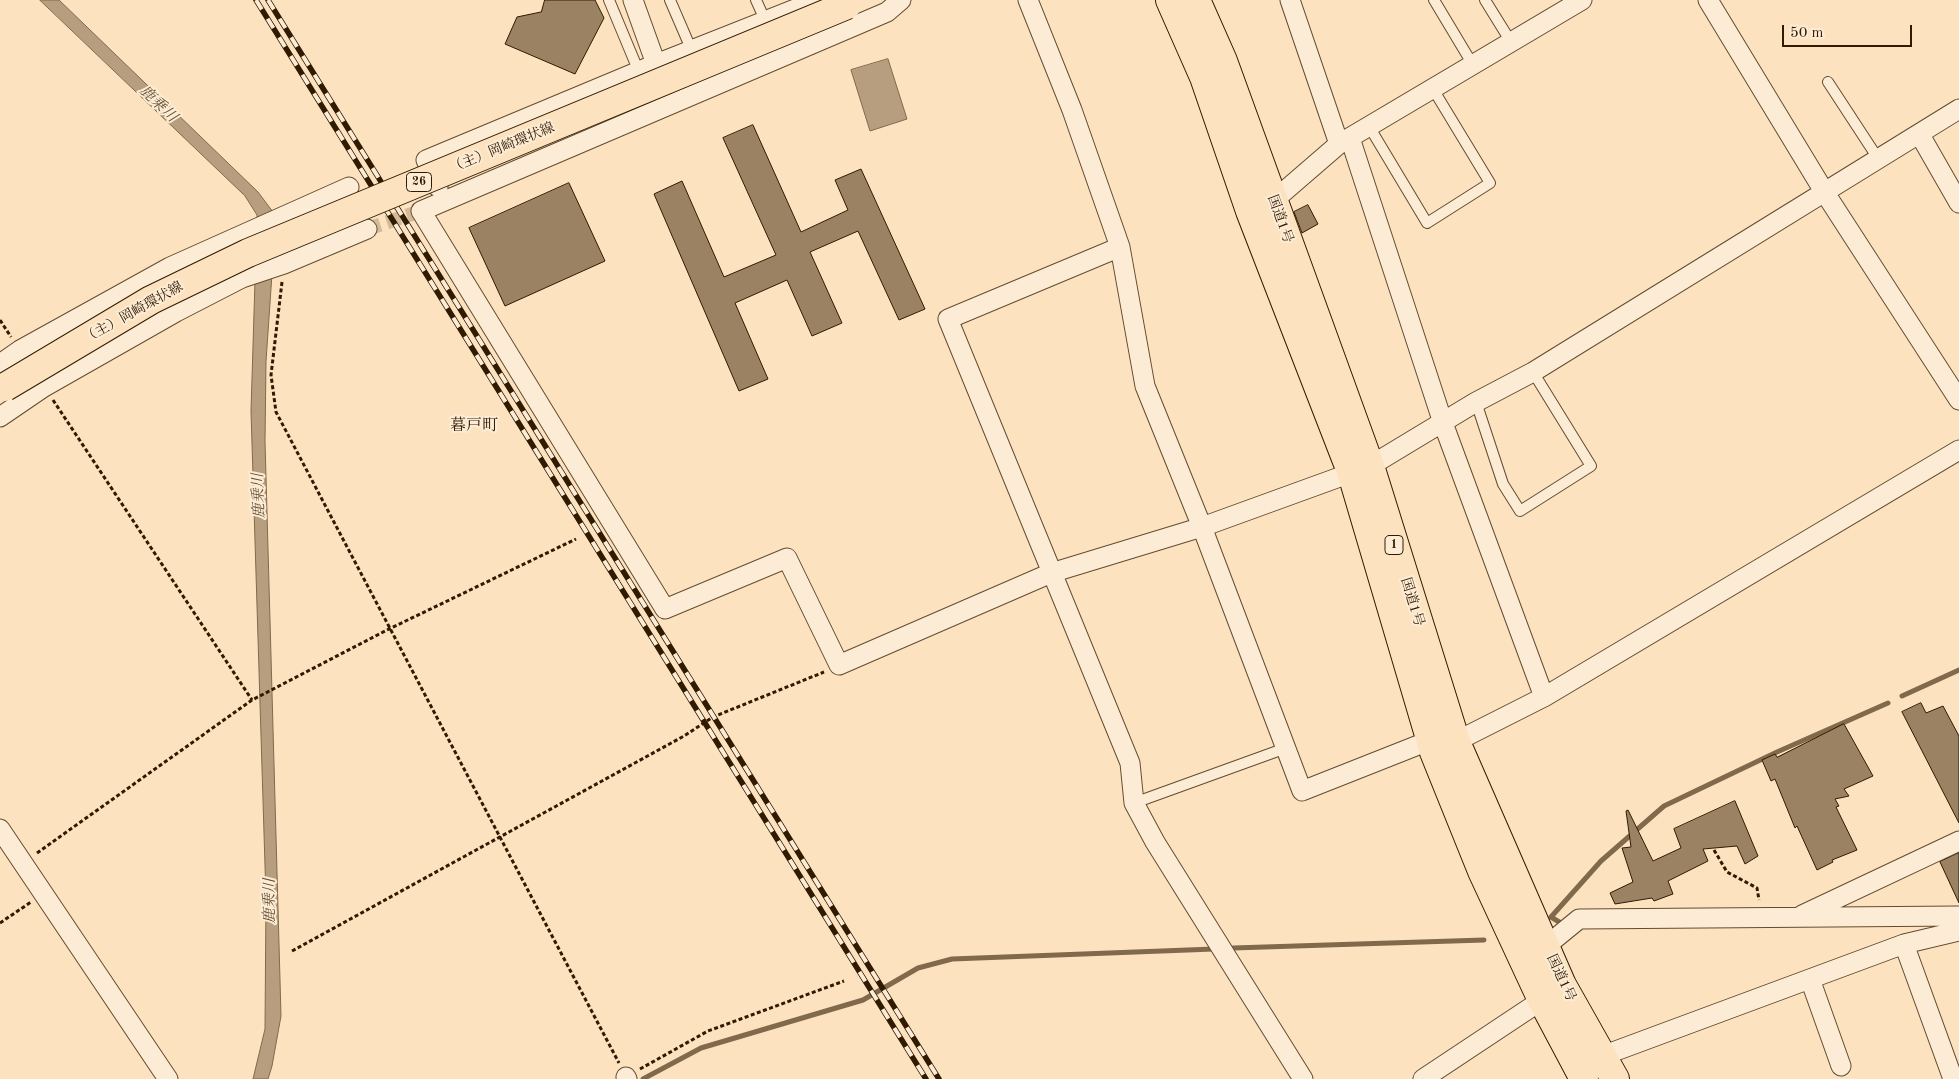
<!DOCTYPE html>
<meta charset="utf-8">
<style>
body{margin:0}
#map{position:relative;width:1959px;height:1079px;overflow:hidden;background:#fce2bf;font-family:"Old Standard TT",serif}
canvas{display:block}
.scale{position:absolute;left:1782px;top:25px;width:130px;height:22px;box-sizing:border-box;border:2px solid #301a00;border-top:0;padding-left:6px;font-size:15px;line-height:18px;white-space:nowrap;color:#301a00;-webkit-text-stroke:4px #fdecd5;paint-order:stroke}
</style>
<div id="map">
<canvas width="1959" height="1079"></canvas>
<div class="scale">50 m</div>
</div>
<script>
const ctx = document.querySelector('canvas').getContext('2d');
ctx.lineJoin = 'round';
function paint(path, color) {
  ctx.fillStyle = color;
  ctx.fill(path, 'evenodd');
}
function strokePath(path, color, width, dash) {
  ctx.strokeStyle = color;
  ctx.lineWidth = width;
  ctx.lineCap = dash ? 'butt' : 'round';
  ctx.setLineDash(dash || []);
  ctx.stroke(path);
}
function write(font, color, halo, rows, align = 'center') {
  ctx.font = font + ' "Old Standard TT","Noto Serif JP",serif';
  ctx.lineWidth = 4;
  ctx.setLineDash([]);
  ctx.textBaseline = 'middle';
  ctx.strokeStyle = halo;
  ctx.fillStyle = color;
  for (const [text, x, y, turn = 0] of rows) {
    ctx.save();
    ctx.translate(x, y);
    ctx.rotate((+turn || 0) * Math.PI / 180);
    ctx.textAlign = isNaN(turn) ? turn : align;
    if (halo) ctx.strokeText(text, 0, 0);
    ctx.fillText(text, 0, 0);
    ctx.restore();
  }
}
const water = new Path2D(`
 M40 0H59L258 192 276 216 266 361 265 441 281 1016 272 1066 268 1079H253L265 1029 266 898 251 411 257 215 245 196Z
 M888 59 907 119 870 131 851 70Z`);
paint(water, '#b79e7e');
strokePath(water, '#81694c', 1);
strokePath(new Path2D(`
 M1902 696 1959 670
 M1564 925 1551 917 1601 861 1664 806 1777 752 1888 703
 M1233 948 1484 940
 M643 1079 701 1048 863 1000 918 968 952 959 1214 949`), '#81694c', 5);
const building = new Path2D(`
 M545 0H595L604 18 575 74 505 44 517 17 541 12Z
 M753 125 801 232 848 210 835 180 861 169 925 309 899 320 858 231 810 252 842 323 812 336 787 280 735 303 768 379 739 391 654 194 682 181 724 277 776 255 723 138Z
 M569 183 605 261 505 306 469 228Z
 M1308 205 1318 224 1302 233 1294 212Z
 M1921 703 1926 713 1943 706 1959 736V823L1902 712Z
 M1844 724 1873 776 1844 789 1849 796 1835 799 1839 806 1836 807 1857 850 1832 860 1833 862 1817 870 1797 826 1795 828 1775 779 1771 781 1762 760 1775 754 1777 757Z
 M1735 801 1758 856 1745 864 1737 846 1703 849 1708 861 1668 881 1673 894 1654 901 1652 898 1615 904 1610 893 1633 882 1622 848 1631 847 1626 811 1628 810 1653 861 1681 848 1674 829Z
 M1959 853V903L1940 862Z`);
paint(building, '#9a8263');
strokePath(building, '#301a00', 1);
strokePath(new Path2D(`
 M367 229 421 211`), '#d3ba99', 14, [14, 7]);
const service = new Path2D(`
 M609 0 639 72
 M670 0 692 51
 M756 0 765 20
 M1434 0 1473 65
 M1485 0 1511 42
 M1828 82 1879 160
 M1370 128 1427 223 1490 183 1433 89
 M1476 402 1503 484 1520 511 1591 466 1533 372
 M1134 803 1286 748`);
const minor = new Path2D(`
 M633 0 656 64 818 0
 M901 0 887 12 421 211 665 609 787 558 839 665 1051 573 1202 527 1370 466 1476 402 1533 372 1959 109
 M1028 0 1072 110 1120 247 1145 386 1202 527 1302 791 1431 740
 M1290 0 1339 144
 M1708 0 1825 193 1959 400
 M1920 135 1959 203
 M1350 138 1443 423 1544 697
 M438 187 426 160 656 64
 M1265 205 1273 201 1339 144 1582 0
 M1120 247 948 319 1130 763 1134 803 1155 842 1303 1079
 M0 364 20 350 170 267 349 187
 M0 417 44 387 176 312 242 278 284 264 367 229
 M1447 746 1544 697 1959 450
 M0 829 168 1079
 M1802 915 1959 841
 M1904 944 1953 1079
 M1546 946 1579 919 1959 916
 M1810 979 1841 1066
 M1602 1056 1904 944 1959 931
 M626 1077 627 1079
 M1423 1079 1542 1000`);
const trunk = new Path2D(`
 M1170 0 1204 77 1250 211 1352 474 1434 752 1482 871 1542 1000 1584 1079
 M1196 0 1223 61 1370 466 1456 742 1562 985 1615 1079`);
strokePath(service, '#634c30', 12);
strokePath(minor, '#634c30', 21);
strokePath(trunk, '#301a00', 30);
strokePath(new Path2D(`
 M282 282 271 375 276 412 619 1063
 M0 320 11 337
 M53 400 252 700
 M1714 850 1727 872 1757 888 1759 900
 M37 853 252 700 389 629 576 539
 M0 923 31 902
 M292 951 684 736 713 717 824 672
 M640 1069 708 1031 844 981`), '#301a00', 3, [4, 2.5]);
strokePath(service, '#fdecd5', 10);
strokePath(minor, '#fdecd5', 19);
strokePath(trunk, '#fce2bf', 28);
const rail = new Path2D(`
 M256 0 926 1079
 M268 0 939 1079`);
strokePath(rail, '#301a00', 5.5);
strokePath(rail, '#fdecd5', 4, [11]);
const primaryBridge = new Path2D(`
 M5 387 151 300 248 253 847 5`);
strokePath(primaryBridge, '#301a00', 30, []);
strokePath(primaryBridge, '#fce2bf', 28);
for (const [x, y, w] of [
 [419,182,25],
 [1394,545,18]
]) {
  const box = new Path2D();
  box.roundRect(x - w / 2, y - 9.5, w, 19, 4);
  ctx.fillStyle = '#fdecd5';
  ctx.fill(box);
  strokePath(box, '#301a00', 1);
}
write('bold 12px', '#301a00', null, [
 ["26",419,182],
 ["1",1394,545]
]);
write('14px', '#301a00', '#fdecd5', [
 ["（主）岡崎環状線",502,148,-22],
 ["国道1号",1280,219,70],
 ["（主）岡崎環状線",133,313,-29],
 ["国道1号",1412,602,73],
 ["国道1号",1561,978,65]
]);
write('italic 15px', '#664f32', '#fdecd5', [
 ["鹿乗川",158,104,44],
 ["鹿乗川",259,496,-92],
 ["鹿乗川",270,901,-90]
]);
write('16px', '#301a00', '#fdecd5', [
 ["暮戸町",474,426]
]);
</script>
